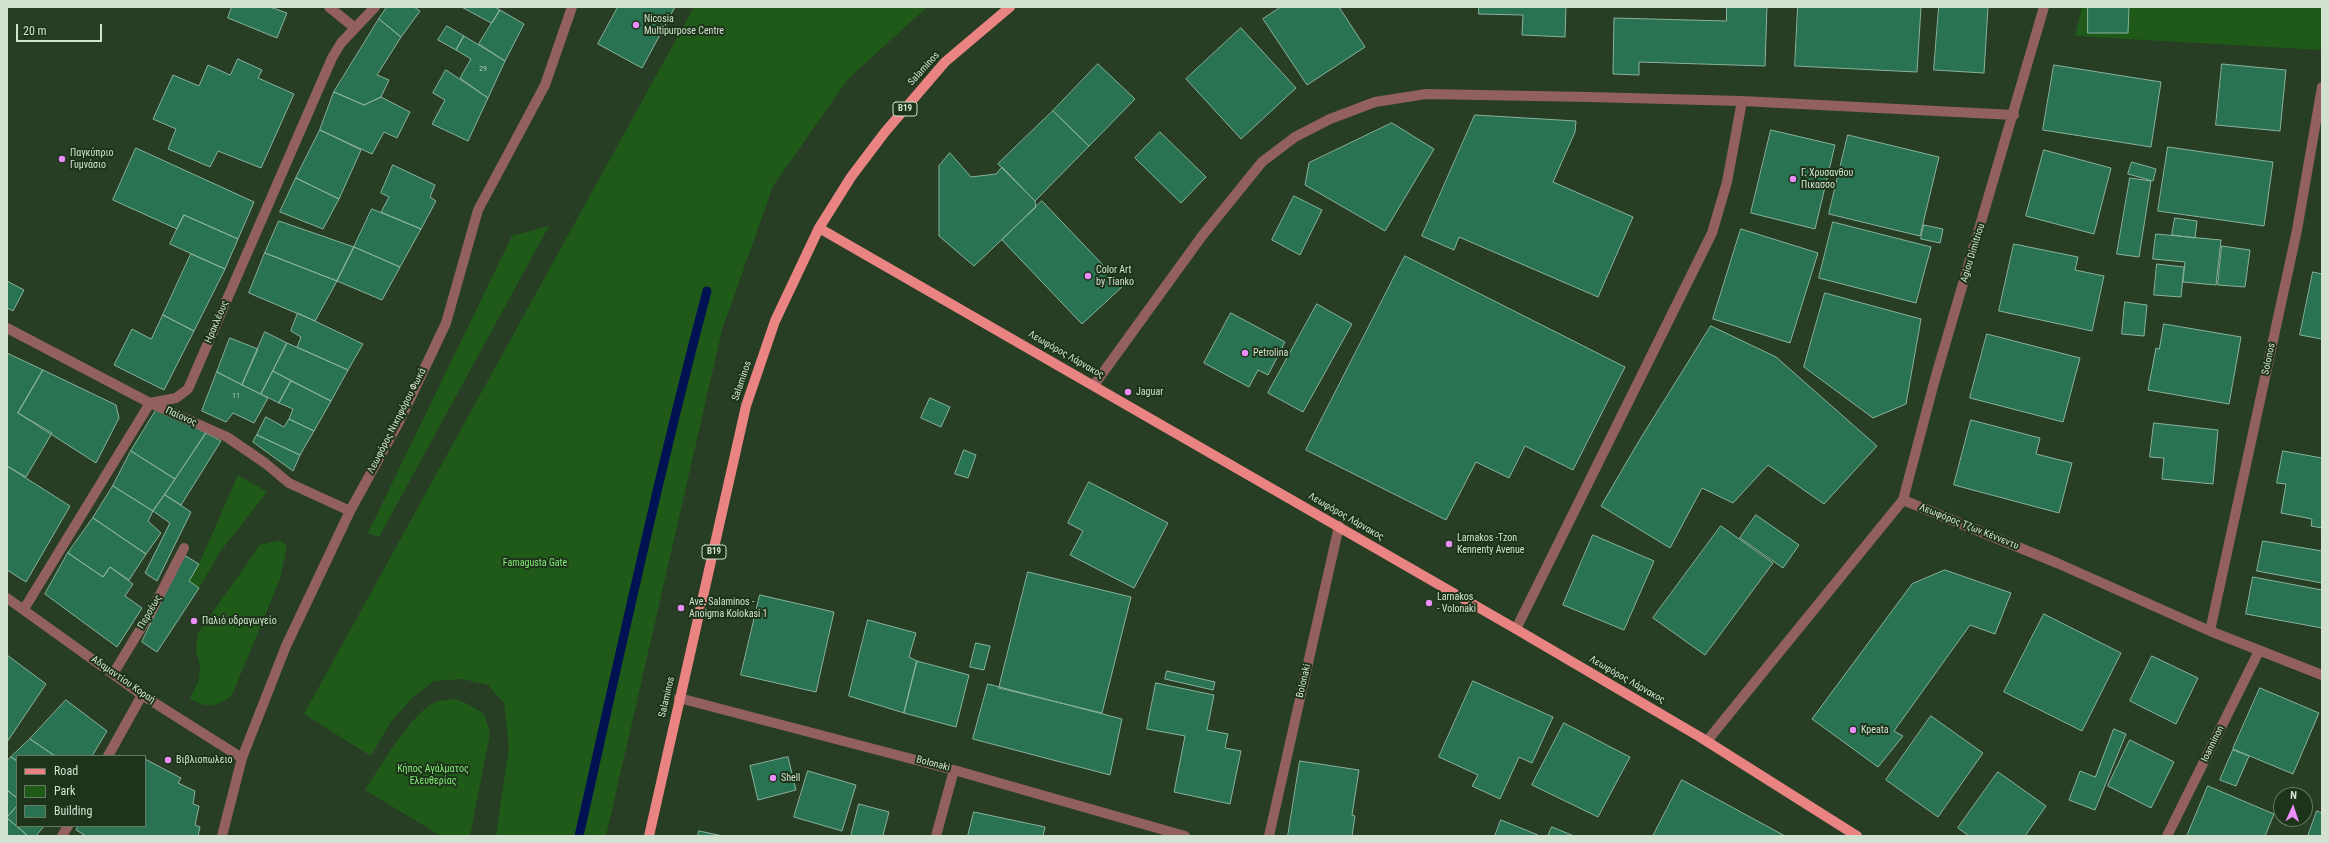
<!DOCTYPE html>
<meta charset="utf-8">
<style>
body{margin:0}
#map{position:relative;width:2329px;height:843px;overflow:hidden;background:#273e24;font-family:"Roboto Condensed",sans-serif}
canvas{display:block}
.frame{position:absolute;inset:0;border:8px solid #d2e1d0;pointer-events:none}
.legend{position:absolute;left:16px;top:755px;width:130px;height:72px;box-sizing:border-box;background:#1d341a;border:1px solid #657963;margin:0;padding:5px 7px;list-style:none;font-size:12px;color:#d2e1d0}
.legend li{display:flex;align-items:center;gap:8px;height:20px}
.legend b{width:20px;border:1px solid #657963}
.north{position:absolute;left:2273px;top:787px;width:40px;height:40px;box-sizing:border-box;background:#1d341a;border:1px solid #657963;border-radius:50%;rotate:3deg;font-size:11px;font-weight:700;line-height:16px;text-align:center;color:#d2e1d0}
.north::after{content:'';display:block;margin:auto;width:14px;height:18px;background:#eb8dfb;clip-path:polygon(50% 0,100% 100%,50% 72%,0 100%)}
.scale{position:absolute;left:16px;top:24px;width:86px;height:18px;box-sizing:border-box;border:2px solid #d2e1d0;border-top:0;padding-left:5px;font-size:12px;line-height:14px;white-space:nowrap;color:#d2e1d0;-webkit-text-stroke:3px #1d341a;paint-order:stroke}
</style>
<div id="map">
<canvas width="2329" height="843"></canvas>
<div class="frame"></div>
<ul class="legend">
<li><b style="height:5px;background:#ea8482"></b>Road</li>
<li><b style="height:11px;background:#205a19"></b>Park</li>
<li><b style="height:11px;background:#297252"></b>Building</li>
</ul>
<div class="north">N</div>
<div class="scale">20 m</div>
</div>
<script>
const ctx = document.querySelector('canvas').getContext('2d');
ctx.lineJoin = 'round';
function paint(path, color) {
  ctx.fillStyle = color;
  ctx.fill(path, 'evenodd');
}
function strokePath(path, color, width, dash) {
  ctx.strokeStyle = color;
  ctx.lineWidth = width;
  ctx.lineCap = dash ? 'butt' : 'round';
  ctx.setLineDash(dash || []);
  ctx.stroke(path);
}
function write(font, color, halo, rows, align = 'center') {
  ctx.font = font + ' "Roboto Condensed",sans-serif';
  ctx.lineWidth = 4;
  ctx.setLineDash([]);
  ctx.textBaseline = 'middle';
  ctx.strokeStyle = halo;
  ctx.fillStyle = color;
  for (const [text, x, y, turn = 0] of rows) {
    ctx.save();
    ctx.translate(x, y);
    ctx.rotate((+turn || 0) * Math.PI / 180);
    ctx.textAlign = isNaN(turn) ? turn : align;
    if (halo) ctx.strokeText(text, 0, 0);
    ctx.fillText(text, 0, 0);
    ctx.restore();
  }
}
paint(new Path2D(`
 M694 7H927L848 79 773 186 722 330 606 836H496L509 747 504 703 488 685 462 679 434 681 412 698 390 723 371 756 304 714Z
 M2082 7H2322V50L2075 36Z
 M549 226 379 537 368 533 512 236Z
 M238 475 267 492 220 552 199 588 189 581 199 564Z
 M280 540 287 546 280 579 232 695C217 707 206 709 190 698L199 680 200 666 196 650 198 633 260 545Z
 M455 699 468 704 484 714 490 733 470 836H441L365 790C380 768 412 711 436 702 442 700 449 700 455 699Z`), '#205a19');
strokePath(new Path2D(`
 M579 836C620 654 659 472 707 291`), '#001251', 9);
const building = new Path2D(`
 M232 7H270L287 13 277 38 228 18Z
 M387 7H414L420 11 401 37 379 19Z
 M462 7H495L500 10 492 23Z
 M618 7H675L642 68 598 44Z
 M1281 7H1339L1365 47 1307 85 1263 19Z
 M1479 7H1566L1565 37 1522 35 1523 15 1479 14Z
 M1727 7H1767L1765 66 1639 62V75L1613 74 1614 18 1726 21Z
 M1798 7H1921L1917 72 1795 66Z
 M1939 7H1988L1984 73 1934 70Z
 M2088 7H2129L2128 33H2088Z
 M500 10 524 24 505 61 479 44Z
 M379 19 401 37 377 75 389 80 381 97 364 105 334 92Z
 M447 26 464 36 456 50 438 40Z
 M1241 28 1296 88 1241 139 1186 79Z
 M464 36 505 61 488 98 460 78 471 59 456 50Z
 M238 59 262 70 258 78 294 94 261 168 218 151 210 167 168 149 176 129 153 119 173 75 199 86 208 65 230 75Z
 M1098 64 1135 99 1089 146 1053 111Z
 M2222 64 2286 70 2280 131 2216 125Z
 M2054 65 2161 82 2151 147 2043 130Z
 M446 70 488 98 468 141 432 124 445 100 433 93Z
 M334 92 364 105 381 97 410 112 397 138 384 132 372 154 320 130Z
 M1053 111 1089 146 1035 201 998 164Z
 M1475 115 1576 121 1575 132 1553 182 1633 217 1598 297 1459 237 1454 250 1422 236Z
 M1392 123 1434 149 1385 231 1305 185 1309 163Z
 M320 130 361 150 339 199 296 178Z
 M1771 130 1835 145 1815 229 1751 213Z
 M1160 132 1206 177 1181 203 1135 158Z
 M1848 135 1939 157 1920 236 1829 214Z
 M2168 147 2273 162 2264 226 2158 211Z
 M136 148 254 202 238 239 184 215 177 229 113 200Z
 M2044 150 2111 168 2094 234 2026 216Z
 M950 153 971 177 996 174 1002 167 1035 201 1036 207 974 266 939 236V166Z
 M2132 162 2156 169 2153 181 2128 174Z
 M393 165 435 185 430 197 436 201 421 229 381 212 389 197 381 193Z
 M296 178 339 199 323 229 280 212Z
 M2130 178 2151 181 2139 257 2117 254Z
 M1294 196 1322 210 1300 255 1272 240Z
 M1042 201 1123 286 1082 324 1002 240Z
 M372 209 421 229 400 267 354 247Z
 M184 215 238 239 225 269 170 244Z
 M2175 218 2197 221 2195 238 2172 235Z
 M279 221 354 247 337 281 265 253Z
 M1833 222 1931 247 1916 303 1819 278Z
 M1924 225 1943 229 1940 243 1921 239Z
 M1741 229 1818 253 1790 343 1713 319Z
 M2156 234 2221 240 2216 285 2183 282 2185 262 2153 259Z
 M2014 244 2078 257 2075 270 2104 276 2092 331 1999 311Z
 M2222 246 2250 250 2245 287 2218 285Z
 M354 247 400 267 382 300 337 281Z
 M265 253 337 281 315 321 249 293Z
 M191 254 225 269 194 331 163 315Z
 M1405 256 1625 367 1573 470 1525 446 1509 478 1476 462 1446 520 1306 450Z
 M2157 264 2184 267 2181 297 2154 295Z
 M2313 272 2322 274V339L2300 335Z
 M7 281 24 290 13 311 7 308Z
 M1825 293 1921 319 1906 404 1873 418 1804 367Z
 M2125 302 2147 305 2144 336 2122 334Z
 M1317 304 1352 324 1303 412 1268 393Z
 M298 313 363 344 348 370 297 347 301 337 291 331Z
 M1231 313 1285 342 1268 375 1258 370 1249 387 1204 363Z
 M163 315 194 331 164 390 114 365 132 329 151 339Z
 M2164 324 2241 337 2229 404 2148 390 2156 348 2159 349Z
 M1711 326 1776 357 1877 446 1824 504 1768 465 1733 503 1702 488 1670 548 1601 506 1639 441Z
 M265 332 287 343 261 394 242 385Z
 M1987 334 2080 358 2063 422 1970 398Z
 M230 338 258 349 242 385 217 372Z
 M287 343 348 370 331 401 273 371Z
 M7 353 43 370 18 413 52 433 26 477 7 466Z
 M43 370 116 405 119 418 96 463 18 413Z
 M273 371 291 381 279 403 261 394Z
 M217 372 268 398 254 423 233 413 226 422 202 411Z
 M291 381 331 401 314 431 289 419 293 409 279 403Z
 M930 398 950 407 941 427 921 418Z
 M158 407 206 433 175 479 131 451Z
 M266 417 284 427 289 419 314 431 300 455 257 435Z
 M1971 420 2040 438 2036 454 2072 463 2059 513 1954 485Z
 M2154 423 2218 430 2213 484 2162 479 2164 458 2150 457Z
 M206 433 221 441 181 505 165 495Z
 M257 435 300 455 293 471 253 442Z
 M964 450 976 455 968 478 955 474Z
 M131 451 175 479 153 511 113 486Z
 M2283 451 2322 458V528L2311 526 2312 519 2281 513 2286 484 2277 483Z
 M7 466 70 506 26 582 7 570Z
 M1089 482 1168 523 1134 588 1070 555 1083 531 1068 523Z
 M113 486 153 511 148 521 161 533 146 554 93 518Z
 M165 495 191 512 157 581 145 573 170 523 153 511Z
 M1756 515 1799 545 1783 568 1740 538Z
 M93 518 146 554 129 580 110 567 103 577 68 553Z
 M1721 526 1773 563 1705 655 1653 618Z
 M1593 535 1654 561 1624 630 1563 605Z
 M2263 541 2322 551V583L2257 571Z
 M68 553 103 577 110 567 133 584 125 596 142 608 117 647 45 594Z
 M184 555 199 564 189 581 199 588 157 652 142 642Z
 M1945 570 2011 593 1995 634 1970 625 1894 731 1903 736 1878 767 1812 719 1912 584Z
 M1028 572 1131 597 1102 713 999 688Z
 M2253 577 2322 590V628L2246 614Z
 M760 595 834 612 816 692 741 675Z
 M2044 614 2121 653 2082 731 2004 692Z
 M868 620 916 633 909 657 917 661 904 713 849 696Z
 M976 643 990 646 984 670 970 667Z
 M7 655 46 684 7 742Z
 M2152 656 2198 678 2176 724 2130 701Z
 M917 661 969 675 956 727 904 713Z
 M1167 671 1215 682 1213 690 1165 679Z
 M1473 681 1553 717 1532 763 1519 757 1500 799 1472 786 1478 775 1439 757Z
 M1156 683 1214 695 1207 730 1228 734 1225 748 1241 751 1230 804 1174 792 1185 736 1147 729Z
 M988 684 1122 719 1110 775 973 739Z
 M2260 688 2319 713 2293 774 2233 749Z
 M66 700 107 731 92 756H55L30 739Z
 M1931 716 1983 753 1938 817 1886 780Z
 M1564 723 1630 757 1598 817 1532 785Z
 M2114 729 2126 734 2095 810 2069 800 2080 771 2095 777Z
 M30 739 55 756H17V761L11 757Z
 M2130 740 2174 762 2151 808 2108 786Z
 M2233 750 2249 756 2236 786 2220 780Z
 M11 757 17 761V798L7 790V761Z
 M788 757 796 790 758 800 750 766Z
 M145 759 181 778 178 783 195 791 193 804 199 806 195 825 200 827 198 836H86L76 830 78 826H145Z
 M1300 761 1359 770 1352 815 1355 816 1352 836H1288Z
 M808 771 856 785 842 831 794 817Z
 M1998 772 2046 806 2025 836H1969L1958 828Z
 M1682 780 1785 836H1653Z
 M2208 786 2274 814 2265 836H2187Z
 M7 790 17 798V806L7 817Z
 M859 804 889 812 883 835 888 836H851Z
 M17 806V826H44L36 836H28L7 818Z
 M2317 811 2322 813V836H2308Z
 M974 812 1045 827 1043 836H968Z
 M7 818 28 836H7Z
 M1501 820 1538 835 1537 836H1495Z
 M1552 827 1574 836H1548Z
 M699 831 723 836H698Z`);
paint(building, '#297252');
strokePath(building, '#89b29d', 1);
strokePath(new Path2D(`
 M329 7 355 28
 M7 328 150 403 227 437 265 463 289 483 350 511
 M1094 385 1202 236 1262 162 1295 137 1330 119 1375 102 1426 94 1589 97 1742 101 2014 115
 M150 403 176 398 188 389 332 58 341 43 375 7
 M1903 500 2057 563 2210 631 2322 675
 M7 598 142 695 242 758
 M24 609 150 403
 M1516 629 1712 233 1727 182 1742 101
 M2210 631 2297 230 2322 87
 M113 674 152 610 184 548
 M679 698 954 770 1185 836
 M1707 741 1903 500 1935 379 2044 7
 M108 756 142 695
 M62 836 68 826
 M222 836 242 758 286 646 350 511 400 420 446 323 478 210 545 85 572 7
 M936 836 954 770
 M1269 836 1339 526
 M2167 836 2259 651`), '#92605e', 10);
strokePath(new Path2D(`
 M819 228 1516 629 1700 737 1857 836
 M649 836 746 406 775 321 819 228 851 177 885 132 945 62 1010 7`), '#ea8482', 10);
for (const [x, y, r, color] of [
 [636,25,4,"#eb8dfb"],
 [62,159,4,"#eb8dfb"],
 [1793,179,4,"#eb8dfb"],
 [1088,276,4,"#eb8dfb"],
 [1245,353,4,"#eb8dfb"],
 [1128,392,4,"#eb8dfb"],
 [1449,544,4,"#eb8dfb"],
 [1429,603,4,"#eb8dfb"],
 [681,608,4,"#eb8dfb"],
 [194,621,4,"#eb8dfb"],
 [1853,730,4,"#eb8dfb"],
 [168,760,4,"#eb8dfb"],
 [773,778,4,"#eb8dfb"]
]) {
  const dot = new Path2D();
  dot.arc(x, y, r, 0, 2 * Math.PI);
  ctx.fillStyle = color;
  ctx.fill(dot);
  strokePath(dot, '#1d341a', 1.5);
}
write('8px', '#a8c5b0', null, [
 ["29",483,69],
 ["11",236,396]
]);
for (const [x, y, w] of [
 [905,109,24],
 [714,552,24]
]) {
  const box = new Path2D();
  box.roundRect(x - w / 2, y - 7, w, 14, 3);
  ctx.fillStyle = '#1d341a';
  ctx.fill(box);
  strokePath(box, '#d2e1d0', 1);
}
write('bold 9px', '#d2e1d0', null, [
 ["B19",905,109],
 ["B19",714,552]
]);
write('10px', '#d2e1d0', '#1d341a', [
 ["Nicosia",644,19],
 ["Multipurpose Centre",644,31],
 ["Παγκύπριο",70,153],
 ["Γυμνάσιο",70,165],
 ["Γ. Χρυσανθου",1801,173],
 ["Πικασσο",1801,185],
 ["Color Art",1096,270],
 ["by Tianko",1096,282],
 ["Petrolina",1253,353],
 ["Jaguar",1136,392],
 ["Larnakos -Tzon",1457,538],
 ["Kennenty Avenue",1457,550],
 ["Larnakos",1437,597],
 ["- Volonaki",1437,609],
 ["Ave. Salaminos -",689,602],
 ["Anoigma Kolokasi 1",689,614],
 ["Παλιό υδραγωγείο",202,621],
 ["Kpeata",1861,730],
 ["Βιβλιοπωλειο",176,760],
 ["Shell",781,778]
], 'left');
write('10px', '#d2e1d0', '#1d341a', [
 ["Salaminos",924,69,-48],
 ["Agiou Dimitriou",1973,253,-73],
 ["Ηρακλέους",217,322,-67],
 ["Λεωφόρος Λάρνακος",1066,355,30],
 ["Solonos",2269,359,-78],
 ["Salaminos",742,381,-71],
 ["Παίονος",181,417,24],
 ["Λεωφόρος Νικηφόρου Φωκά",397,421,-63],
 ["Λεωφόρος Λάρνακος",1346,517,30],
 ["Λεωφόρος Τζων Κέννεντυ",1969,527,22],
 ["Περσέως",150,612,-60],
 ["Αδαμαντίου Κοραή",123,680,35],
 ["Λεωφόρος Λάρνακος",1627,680,30],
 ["Bolonaki",1304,681,-77],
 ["Salaminos",667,697,-77],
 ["Ioanninon",2213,744,-64],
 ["Bolonaki",933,764,15]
]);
write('10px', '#85ea79', '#1d341a', [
 ["Famagusta Gate",535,563],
 ["Κήπος Αγάλματος",433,769],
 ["Ελευθερίας",433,781]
]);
</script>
